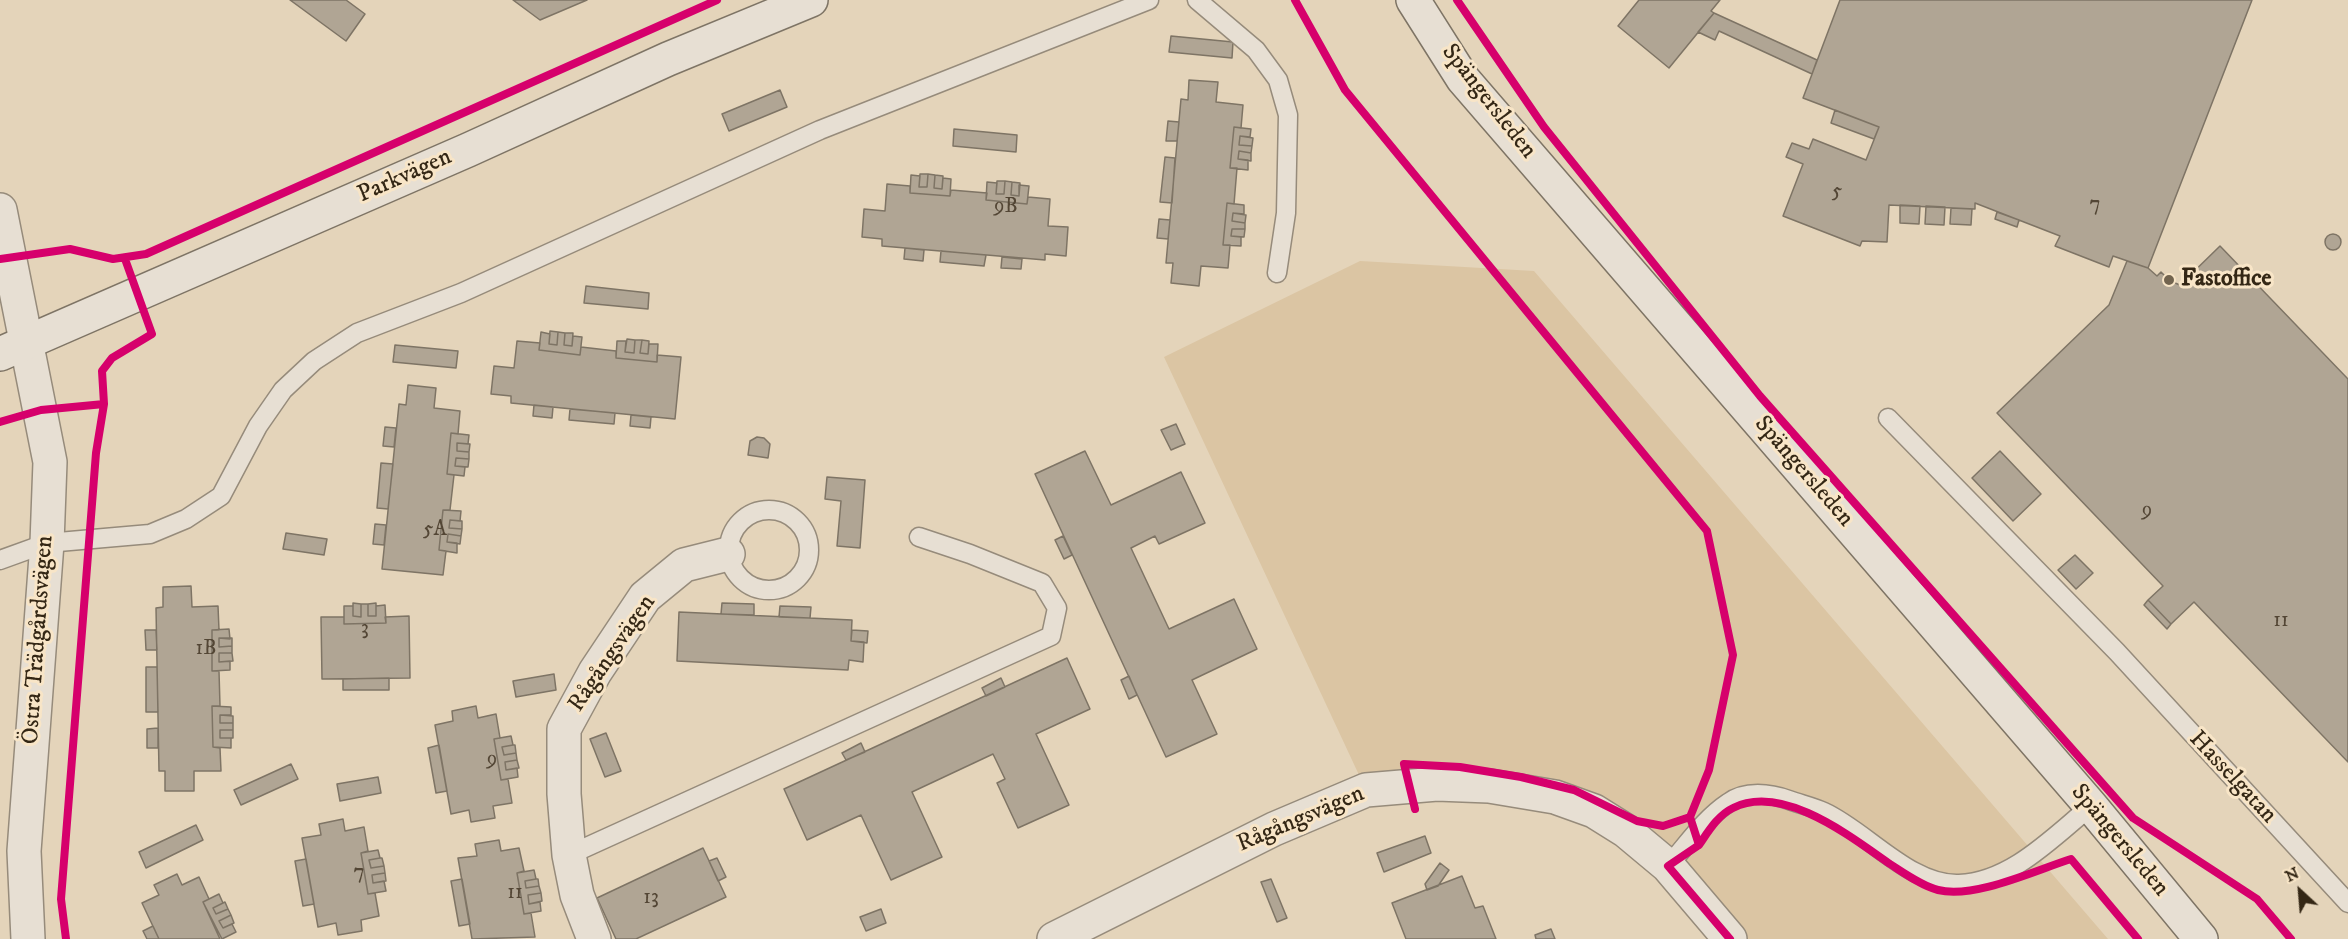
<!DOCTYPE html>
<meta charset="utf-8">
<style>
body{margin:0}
#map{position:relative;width:2348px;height:939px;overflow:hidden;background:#e4d4ba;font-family:"IM FELL DW Pica",serif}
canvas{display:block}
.north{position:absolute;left:2270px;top:861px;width:60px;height:60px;-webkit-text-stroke:4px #f8e5c7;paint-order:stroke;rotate:334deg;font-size:16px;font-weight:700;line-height:24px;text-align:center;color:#342715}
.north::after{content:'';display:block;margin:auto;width:21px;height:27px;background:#342715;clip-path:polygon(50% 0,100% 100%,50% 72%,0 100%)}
</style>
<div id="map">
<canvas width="2348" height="939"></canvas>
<div class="north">N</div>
</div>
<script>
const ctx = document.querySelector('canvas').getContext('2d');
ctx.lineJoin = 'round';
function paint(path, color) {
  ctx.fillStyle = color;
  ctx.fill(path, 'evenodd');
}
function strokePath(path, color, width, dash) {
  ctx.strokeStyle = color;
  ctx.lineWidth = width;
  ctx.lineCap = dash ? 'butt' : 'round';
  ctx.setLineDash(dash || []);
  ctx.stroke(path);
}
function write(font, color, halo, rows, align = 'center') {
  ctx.font = font + ' "IM FELL DW Pica",serif';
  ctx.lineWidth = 6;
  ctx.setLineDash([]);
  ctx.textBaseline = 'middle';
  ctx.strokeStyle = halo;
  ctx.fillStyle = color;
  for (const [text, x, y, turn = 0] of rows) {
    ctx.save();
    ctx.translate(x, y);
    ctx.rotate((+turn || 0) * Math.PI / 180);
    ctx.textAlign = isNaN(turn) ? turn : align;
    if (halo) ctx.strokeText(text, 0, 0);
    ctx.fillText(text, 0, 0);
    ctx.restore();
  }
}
paint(new Path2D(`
 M1360 261 1534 271 2108 939H1730L1594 811 1366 790 1164 357Z`), '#dbc5a3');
const building = new Path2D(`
 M290 0H346L365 14 346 41Z
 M513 0H587L540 20Z
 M1639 0H1720L1711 11 1714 13 1669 68 1618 26Z
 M1840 0H2252L2148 268 2113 256 2109 267 2055 246 2060 236 1975 203V209L1889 205 1887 242 1862 241 1860 246 1783 216 1803 164 1786 157 1792 143 1809 149 1813 139 1866 160 1879 127 1803 98Z
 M1714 13 1817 60 1812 74 1719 31 1715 40 1698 32Z
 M1171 36 1233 42 1232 58 1169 52Z
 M1189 80 1218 82 1216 102 1243 105 1241 128 1234 127 1230 168H1237L1234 204 1227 203 1223 245H1230L1228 268 1201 266 1199 286 1171 283 1173 263H1166L1181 99 1188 100Z
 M780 90 787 107 729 131 722 114Z
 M1835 110 1879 127 1874 139 1831 123Z
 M1168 121 1179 122 1177 141H1166Z
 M1234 127 1251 129 1250 137 1240 136 1239 145 1252 146 1251 153 1239 151 1238 159 1248 160V170L1230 168Z
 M954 129 1017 135 1016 152 953 146Z
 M1240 136 1253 138 1252 146 1239 145Z
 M1239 151 1251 153V161L1238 159Z
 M1165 157 1175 158 1172 203 1160 202Z
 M920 174H928L927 187H919Z
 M928 174 935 175 934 188 942 189 943 178 951 179 950 196 910 193 911 175 920 176 919 187H927Z
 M935 175 943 176 942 189 934 188Z
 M997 181H1005L1004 194H996Z
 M1005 181 1012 182 1011 195 1019 196V185L1029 186 1027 204 986 200 987 182 997 183 996 194H1004Z
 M1012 182 1020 183 1019 196 1011 195Z
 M887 184 910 186V193L950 196 951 190 987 193 986 200 1027 204 1028 197 1050 199 1048 226 1068 227 1066 256 1045 254V260L882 246V239L862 237 864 209 885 211Z
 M1227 203 1244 205V214L1233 213 1232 221 1245 223V229H1232L1231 236 1241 237V246L1223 245Z
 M1900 205 1920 206 1919 224 1900 223Z
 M1926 206 1945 207 1944 225 1925 224Z
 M1951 208 1972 209 1971 225 1950 224Z
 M1997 212 2019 220 2017 227 1995 219Z
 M1233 213 1246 215 1245 223 1232 221Z
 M1159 219 1170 220 1168 239 1157 238Z
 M1232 229H1245L1244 237 1231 236Z
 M2325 242a8 8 0 1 1 16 0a8 8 0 1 1-16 0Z
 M2220 246 2348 379V762L2194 602 2171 624 2148 600 2163 586 1997 413 2109 305 2127 261 2148 268 2157 276 2161 272 2170 281 2180 285Z
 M905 248 924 250 923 261 904 259Z
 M941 251 986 255 984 266 940 262Z
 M1002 257 1022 259 1021 269 1001 268Z
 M586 286 649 293 648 309 584 303Z
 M550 331 558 332 557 345 549 344Z
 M541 332 550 334 549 344 557 345 558 332 565 333 564 345 572 346 573 336 582 337 580 355 539 350Z
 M565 333H573L572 346 564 345Z
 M627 339 635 340 634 353 625 352Z
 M635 340H642L640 353 648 354 649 344H658L657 362 616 358 617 341H626L625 352 634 353Z
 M642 340 649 341 648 354 640 353Z
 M517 341 540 343 539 350 580 355 581 347 616 351V358L657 362V355L681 357 675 419 511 403V396L491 394 494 366 514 368Z
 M395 345 458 351 456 368 393 362Z
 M408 385 436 388 434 408 460 411 458 434 451 433 447 474 454 475 450 510H443L439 550 446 551 443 575 382 569 399 404 406 405Z
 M534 405 553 407 552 418 533 416Z
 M570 409 615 413 614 424 569 420Z
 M631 415 651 417 650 428 630 426Z
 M1176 424 1185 444 1171 450 1161 430Z
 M385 427 396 428 394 447 383 446Z
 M451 433 469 435 468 444 457 443V451L469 452V459L456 458 455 466 465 467 464 476 447 474Z
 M757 437 764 438 770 444 768 458 748 455 750 441Z
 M457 443 470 444 469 452 457 451Z
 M1085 451 1111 505 1181 472 1205 523 1159 544 1155 536 1131 548 1169 629 1234 599 1257 649 1192 680 1217 734 1166 757 1035 474Z
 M2000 451 2041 494 2013 521 1972 478Z
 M456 458 469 459 468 467 455 466Z
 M381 463 393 464 388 509 377 508Z
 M827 477 865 480 860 548 837 546 841 501 825 499Z
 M443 510 461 511 460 521 450 520 449 528 462 529 461 536 448 534 447 542 457 543V553L439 550Z
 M450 520 462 521V529L449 528Z
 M375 524 386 525 384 545 373 544Z
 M286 533 327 539 324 555 283 549Z
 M448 534 461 536 460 544 447 542Z
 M1063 536 1072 555 1064 559 1055 540Z
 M2075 555 2093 573 2076 589 2058 570Z
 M191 586 192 607 218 606 219 630H212V671H219L220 706H212L213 747 220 748 221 771H194V791H165V771H159L156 608 163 607V587Z
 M2148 600 2171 624 2167 629 2144 605Z
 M353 603 361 604V617L353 616Z
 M376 603V616H368V604Z
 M722 603 754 604V615L721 614Z
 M361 604H368V616H376V606L385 605 386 623 344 624V606H353V616L361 617Z
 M780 606 811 607 810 618 779 617Z
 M679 612 852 620 851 641 864 642 863 662 849 660 848 670 677 661Z
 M409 616 410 678 322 679 321 617H344V624L386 623 385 617Z
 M229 629 230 639 219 638V647L232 646V653H219V662L230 661V670L212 671V630Z
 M145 630H156L157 650H146Z
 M852 630 868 631 867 643 851 641Z
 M219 638H232V646L219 647Z
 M219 653H232L233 661 219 662Z
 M1067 658 1090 709 1036 734 1069 805 1018 828 997 783 1005 779 993 754 912 792 942 857 891 880 861 815 807 840 784 789Z
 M146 667H157L158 712H146Z
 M554 674 556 690 516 697 513 681Z
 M1129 676 1137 695 1129 699 1121 680Z
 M389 678V690H343V679Z
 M1001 678 1005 687 986 696 982 688Z
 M212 706 231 707V715H220V723H233V730H220V738H231V748L213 747Z
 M476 706 478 718 496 714 500 738 494 739 501 780 508 779 512 803 493 806 495 818 471 822 469 810 451 814 435 725 453 721 452 711Z
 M220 715 233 716V723H220Z
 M158 728V748H147V729Z
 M220 730H233V738H220Z
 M606 733 621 771 605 777 590 739Z
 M511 736 513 745 502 747 504 755 516 753 517 760 505 762 506 770 517 768 518 777 501 780 494 739Z
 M861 743 865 752 846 760 842 753Z
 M439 745 447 791 436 793 428 748Z
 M513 745H515L516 753 504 755 502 747Z
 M517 760 519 768 506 770 505 762Z
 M291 764 298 779 241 805 234 790Z
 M378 777 381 793 340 801 337 784Z
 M343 819 345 831 364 827 368 851 361 853 368 894 375 893 379 916 361 920 362 931 338 935 336 923 318 927 302 838 321 835 319 824Z
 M196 825 203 840 146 868 139 852Z
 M1425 836 1431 853 1384 872 1377 853Z
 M499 840 501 851 519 848 524 871 517 873 524 914 531 913 535 937 472 939 458 858 477 856 475 844Z
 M703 848 726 897 636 939H616L597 898Z
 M378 850 380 858 369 860 371 868 384 866 385 873 372 875 373 883 384 881 386 891 368 894 361 853Z
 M380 858H382L384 866 371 868 369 860Z
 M717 858 726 877 718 881 709 861Z
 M306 859 314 904 303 906 295 861Z
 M1440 863 1449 870 1438 886 1427 890 1425 884Z
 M534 870 536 879 525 881 526 888 539 886 541 893 528 895 529 904 540 902 541 911 524 914 517 873Z
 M385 873 386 881 373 883 372 875Z
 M177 874 182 885 199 877 209 899 203 902 220 939H159L142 903 159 895 154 885Z
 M1462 876 1475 908 1483 906 1496 939H1406L1392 903Z
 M462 879 470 924 459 926 451 881Z
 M536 879H538L539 886 526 888 525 881Z
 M1271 879 1287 918 1277 922 1261 882Z
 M541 893 542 901 529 904 528 895Z
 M219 894 223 903 213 908 216 914 228 909 231 915 219 921 223 928 232 924 236 932 222 939 203 902Z
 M225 902 228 909 216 914 213 908Z
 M881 909 886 923 866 931 860 917Z
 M231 915 234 923 223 928 219 921Z
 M153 926 159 939H147L143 931Z
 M1551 929 1555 939H1536L1535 935Z`);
paint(building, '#b0a594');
strokePath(building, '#7e7465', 1.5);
const lane = new Path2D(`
 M1197 0 1256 50 1278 80 1288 115 1286 213 1277 273
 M1888 418 2117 652 2348 903
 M729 550a40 40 0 1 1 80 0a40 40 0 1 1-80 0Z
 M0 560 47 543 150 534 186 519 221 496 258 426 283 390 314 361 357 333 461 293 820 130 1149 0
 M569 855 1051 636 1057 608 1042 583 970 554 919 537
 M1668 866C1687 845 1704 819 1728 803 1745 790 1770 793 1789 800 1800 804 1813 807 1824 812 1866 831 1910 886 1959 884 2011 882 2053 837 2091 806`);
const street = new Path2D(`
 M0 210 50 462 47 543 24 851 28 939
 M594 939 577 895 569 855 564 794V729L595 672 645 597 684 565 728 554
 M1054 939 1274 829 1366 790 1437 784 1489 786 1555 797 1594 811 1626 831 1668 866 1730 939`);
const secondary = new Path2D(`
 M1413 0 1463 79 2091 806 2201 939
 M0 354 468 150 668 59 811 0`);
strokePath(lane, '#968b7b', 21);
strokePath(street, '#968b7b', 36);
strokePath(secondary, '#7e7465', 36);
strokePath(lane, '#e7dfd3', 18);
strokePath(street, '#e7dfd3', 33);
strokePath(secondary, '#e7dfd3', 33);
strokePath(new Path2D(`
 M1295 0 1345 90 1707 531 1733 655 1709 770 1690 817 1699 845 1668 866 1730 939
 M1457 0 1544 127 1760 396 2133 818 2257 899 2291 939
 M0 259 70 249 113 259 146 254 717 0
 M104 404 102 371 112 358 152 334 125 259
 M0 422 41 410 104 404 96 453 61 899 66 939
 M1415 809 1404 764 1460 767 1521 777 1574 790 1637 821 1663 826 1690 817
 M1699 845C1708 832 1718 815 1733 808 1783 783 1851 837 1890 864 1904 873 1922 886 1938 890 1975 899 2036 870 2071 859L2138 939`), '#d6006c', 8);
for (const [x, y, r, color] of [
 [2169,280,6,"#72644f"]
]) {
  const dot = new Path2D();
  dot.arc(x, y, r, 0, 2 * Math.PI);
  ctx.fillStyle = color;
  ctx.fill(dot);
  strokePath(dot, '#f8e5c7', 2);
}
write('21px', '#534635', null, [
 ["5",1837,193],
 ["7",2095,206],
 ["9B",1006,208],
 ["9",2147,512],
 ["5A",435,531],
 ["11",2281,622],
 ["3",365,630],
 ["1B",206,650],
 ["9",492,761],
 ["7",359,874],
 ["11",515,894],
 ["13",651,899]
]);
write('24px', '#342715', '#f8e5c7', [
 ["Spängersleden",1488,102,52],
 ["Parkvägen",405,177,-24],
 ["Spängersleden",1803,472,49],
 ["Östra Trädgårdsvägen",39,640,-86],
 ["Rågångsvägen",613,654,-56],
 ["Hasselgatan",2232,778,47],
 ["Rågångsvägen",1301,820,-23],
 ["Spängersleden",2119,841,50]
]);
write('bold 24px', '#342715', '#f8e5c7', [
 ["Fastoffice",2181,280]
], 'left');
</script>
